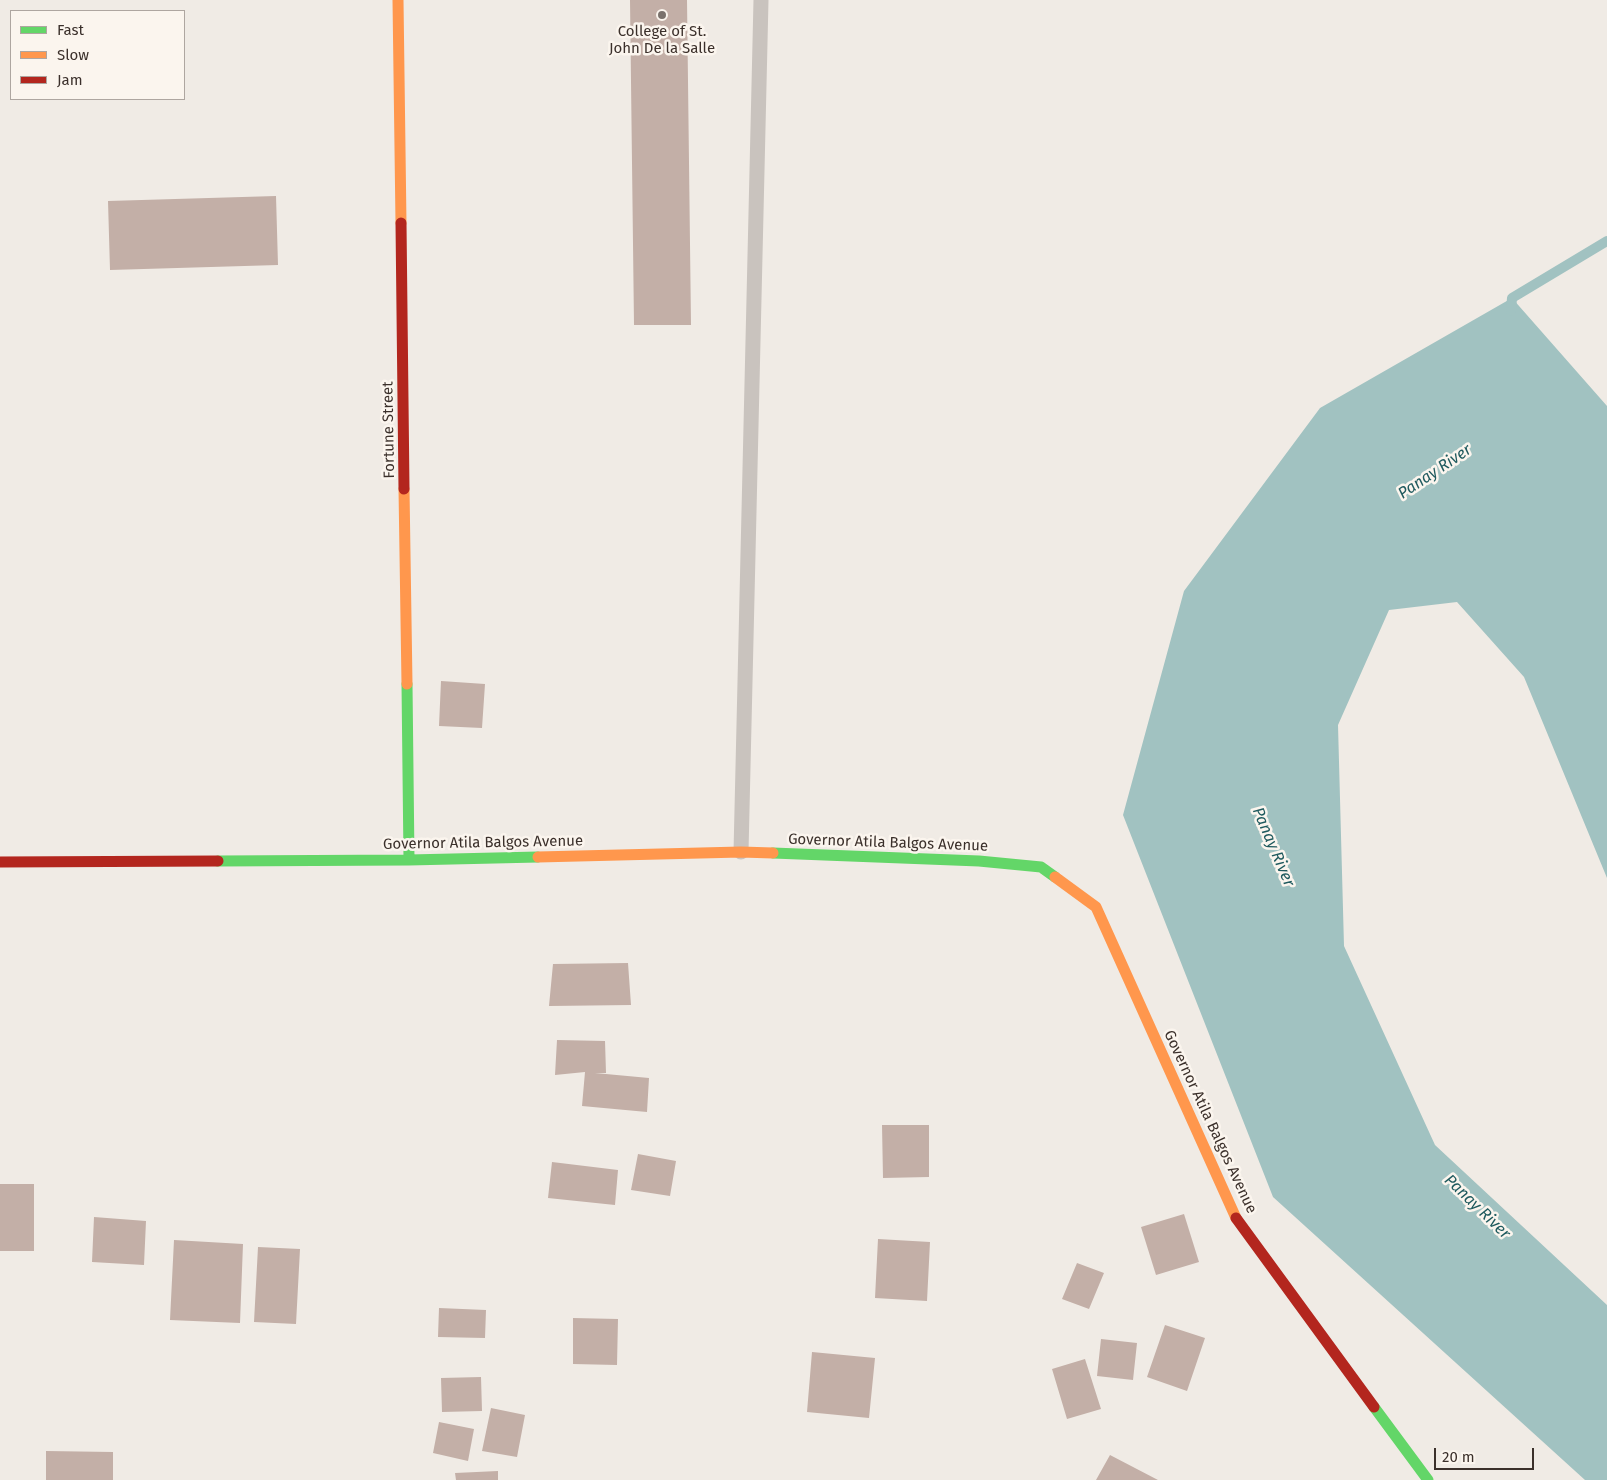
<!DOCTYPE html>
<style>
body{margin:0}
#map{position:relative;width:1607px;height:1480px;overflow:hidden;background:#f0ebe5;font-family:"Fira Sans",sans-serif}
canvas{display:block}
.legend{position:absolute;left:10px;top:10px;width:175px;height:90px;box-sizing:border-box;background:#fbf5ee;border:1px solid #aea6a0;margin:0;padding:6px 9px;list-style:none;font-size:15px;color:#3b302b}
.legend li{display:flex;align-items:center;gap:10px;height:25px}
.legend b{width:25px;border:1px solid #aea6a0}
.scale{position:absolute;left:1434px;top:1448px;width:100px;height:22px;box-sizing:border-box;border:2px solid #3b302b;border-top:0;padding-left:6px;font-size:15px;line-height:18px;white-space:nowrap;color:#3b302b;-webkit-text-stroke:4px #fbf5ee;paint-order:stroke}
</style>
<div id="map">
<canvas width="1607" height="1480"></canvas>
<ul class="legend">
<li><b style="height:6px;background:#63d668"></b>Fast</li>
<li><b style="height:6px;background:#ff974d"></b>Slow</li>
<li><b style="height:6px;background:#b3261e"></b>Jam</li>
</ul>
<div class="scale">20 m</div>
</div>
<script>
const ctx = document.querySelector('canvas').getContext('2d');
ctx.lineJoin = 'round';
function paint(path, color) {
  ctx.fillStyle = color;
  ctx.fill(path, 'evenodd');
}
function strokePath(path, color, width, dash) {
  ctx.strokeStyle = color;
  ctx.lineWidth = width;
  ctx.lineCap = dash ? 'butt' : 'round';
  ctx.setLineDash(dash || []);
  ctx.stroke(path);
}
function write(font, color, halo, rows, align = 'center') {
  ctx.font = font + ' "Fira Sans",sans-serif';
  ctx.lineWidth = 5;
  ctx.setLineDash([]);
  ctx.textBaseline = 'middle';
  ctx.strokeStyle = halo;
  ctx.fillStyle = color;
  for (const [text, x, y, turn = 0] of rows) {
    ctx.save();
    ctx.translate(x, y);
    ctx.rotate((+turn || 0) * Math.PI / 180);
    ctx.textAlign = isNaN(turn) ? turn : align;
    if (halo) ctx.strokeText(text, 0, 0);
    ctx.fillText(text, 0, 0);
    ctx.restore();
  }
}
paint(new Path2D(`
 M1512 298 1607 406V878L1524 677 1457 602 1389 610 1338 725 1344 946 1435 1145 1607 1305V1480H1585L1273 1197 1123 815 1184 591 1320 408Z`), '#a1c2c1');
strokePath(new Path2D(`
 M1511 311 1512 298 1607 241`), '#a1c2c1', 10);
paint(new Path2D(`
 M630 0H687L691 325H634Z
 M276 196 278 265 110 270 108 201Z
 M441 681 485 684 482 728 439 726Z
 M628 963 631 1005 549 1006 553 964Z
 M557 1040 605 1041 606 1073H595L649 1078 647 1112 582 1106 585 1072 555 1075Z
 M882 1125H929V1177L883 1178Z
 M638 1154 676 1161 670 1196 631 1190Z
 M552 1162 618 1170 615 1205 548 1198Z
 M0 1184H34V1251H0Z
 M1184 1214 1199 1262 1156 1275 1141 1227Z
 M94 1217 146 1221 144 1265 92 1262Z
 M878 1239 930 1242 927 1301 875 1298Z
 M174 1240 243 1244 240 1323 170 1320Z
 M258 1247 300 1249 296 1324 254 1322Z
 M1077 1263 1104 1273 1089 1309 1062 1299Z
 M439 1308 486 1310 485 1338 438 1337Z
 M573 1318 618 1319 617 1365 573 1364Z
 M1165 1325 1205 1338 1187 1391 1147 1377Z
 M1101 1339 1137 1343 1133 1380 1097 1376Z
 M812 1352 875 1358 869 1418 807 1412Z
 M1085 1359 1101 1409 1067 1419 1052 1369Z
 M481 1377 482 1411 442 1412 441 1378Z
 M491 1408 525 1415 517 1457 482 1451Z
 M439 1422 474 1429 468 1461 433 1453Z
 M46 1451 113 1452V1480H46Z
 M1110 1455 1158 1480H1096Z
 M498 1471V1480H456L455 1473Z`), '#c3afa7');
strokePath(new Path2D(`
 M741 852 761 0`), '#c9c3be', 15);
strokePath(new Path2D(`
 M407 684 409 860
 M773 853 979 861 1041 867 1055 877
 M218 861 409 860 538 857
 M1374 1407 1428 1480`), '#63d668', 11);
strokePath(new Path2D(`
 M398 0 401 223
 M404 489 407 684
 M538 857 741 852 773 853
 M1055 877 1096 907 1236 1218`), '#ff974d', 11);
strokePath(new Path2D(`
 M401 223 404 489
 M0 862 218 861
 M1236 1218 1374 1407`), '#b3261e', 11);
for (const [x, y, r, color] of [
 [662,15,5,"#7a716c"]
]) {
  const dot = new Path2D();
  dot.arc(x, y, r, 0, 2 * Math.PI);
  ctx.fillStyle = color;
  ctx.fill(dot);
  strokePath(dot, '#fbf5ee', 2);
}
write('15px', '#3b302b', '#fbf5ee', [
 ["College of St.",662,32],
 ["John De la Salle",662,49]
]);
write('15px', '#3b302b', '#fbf5ee', [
 ["Fortune Street",389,430,-91],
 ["Governor Atila Balgos Avenue",483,843,-1],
 ["Governor Atila Balgos Avenue",888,843,2],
 ["Governor Atila Balgos Avenue",1210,1122,65]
]);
write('italic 16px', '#1f5a5e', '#fbf5ee', [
 ["Panay River",1435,472,-34],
 ["Panay River",1273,847,67],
 ["Panay River",1477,1207,44]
]);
</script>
